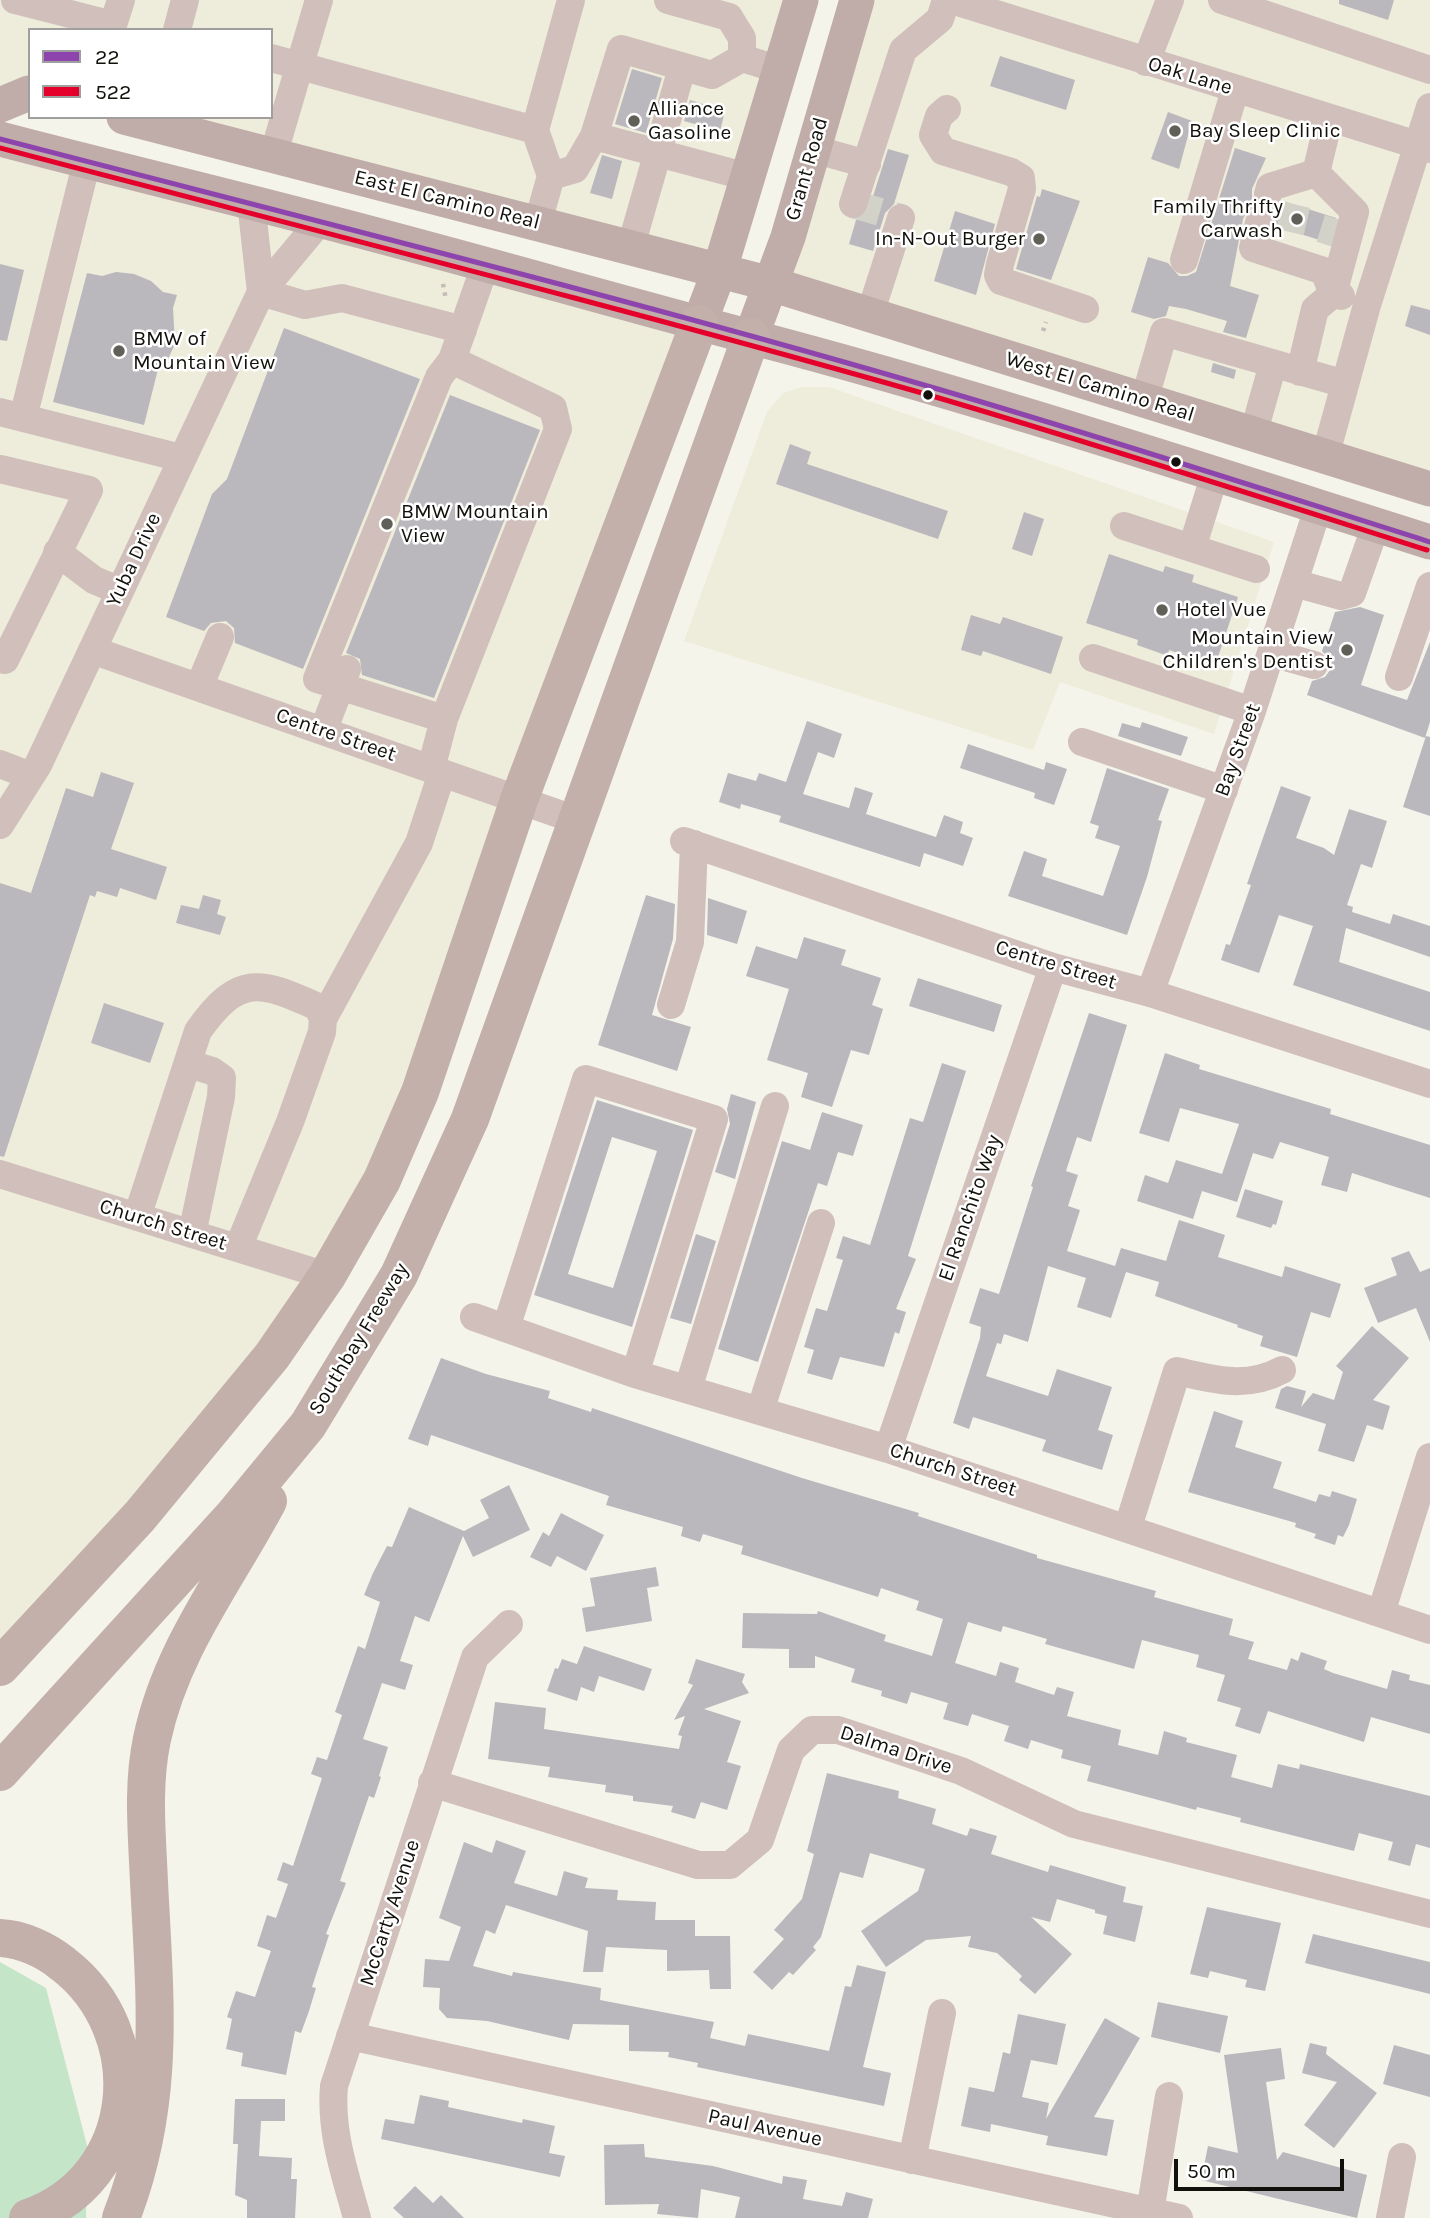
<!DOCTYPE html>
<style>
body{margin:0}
#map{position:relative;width:1430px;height:2218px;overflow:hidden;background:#f5f4ea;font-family:Karla,sans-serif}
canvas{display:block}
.legend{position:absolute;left:28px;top:28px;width:245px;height:91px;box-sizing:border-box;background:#fff;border:2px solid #a09f9d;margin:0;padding:9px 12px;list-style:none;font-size:21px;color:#11100a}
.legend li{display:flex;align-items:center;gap:14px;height:35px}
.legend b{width:35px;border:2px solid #a09f9d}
.scale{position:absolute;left:1174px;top:2159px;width:170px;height:32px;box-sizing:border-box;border:4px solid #11100a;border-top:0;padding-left:9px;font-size:21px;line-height:24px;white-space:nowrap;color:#11100a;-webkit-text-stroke:5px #fff;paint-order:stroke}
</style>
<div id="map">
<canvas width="1430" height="2218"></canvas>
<ul class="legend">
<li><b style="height:9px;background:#8e44ad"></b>22</li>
<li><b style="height:9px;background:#e4002b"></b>522</li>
</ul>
<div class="scale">50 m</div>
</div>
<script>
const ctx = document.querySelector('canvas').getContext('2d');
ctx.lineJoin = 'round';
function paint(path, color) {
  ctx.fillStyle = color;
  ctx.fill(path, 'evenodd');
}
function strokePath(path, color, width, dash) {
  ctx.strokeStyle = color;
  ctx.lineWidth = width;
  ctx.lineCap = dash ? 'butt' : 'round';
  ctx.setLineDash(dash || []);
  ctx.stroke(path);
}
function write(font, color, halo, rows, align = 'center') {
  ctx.font = font + ' Karla,sans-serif';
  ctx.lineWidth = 5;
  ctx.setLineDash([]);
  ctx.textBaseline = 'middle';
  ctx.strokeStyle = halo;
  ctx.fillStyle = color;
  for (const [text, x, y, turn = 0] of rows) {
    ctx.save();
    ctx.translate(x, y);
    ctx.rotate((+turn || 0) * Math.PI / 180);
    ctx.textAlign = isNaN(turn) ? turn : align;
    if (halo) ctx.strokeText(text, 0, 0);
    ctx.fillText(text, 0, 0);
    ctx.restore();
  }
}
paint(new Path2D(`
 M0 0H801L720 269 124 117H271V30H30V93L0 85Z
 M857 0H1430V489L771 284Z
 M0 139 699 324 327 1276 0 1667Z
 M802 387H829L1274 542 1214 734 1060 682 1033 750 684 641 767 412 783 393Z`), '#eeecda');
paint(new Path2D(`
 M0 1962 46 1988 88 2149 86 2218H0Z`), '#c5e5c9');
paint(new Path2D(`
 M1339 0H1394L1388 20 1339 4Z
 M1000 56 1075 80 1066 110 990 86Z
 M632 69 662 78 646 133 615 124Z
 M690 100 725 111 720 131 684 121Z
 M1168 112 1192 121 1179 169 1151 159Z
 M1235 148 1266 158 1252 189V199L1258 207 1247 211 1243 219 1230 286 1259 295 1246 338 1223 332 1227 321 1186 309 1169 306 1166 316 1154 319 1131 312 1148 257 1168 263 1179 276H1187L1196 272Z
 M888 149 909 155 894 204 885 213 873 251 849 244 856 220 869 209Z
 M602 155 622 161 612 199 590 193Z
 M1042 189 1080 201 1051 280 1016 269 1037 196 1040 197Z
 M1283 201 1336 218 1329 243 1275 226 1269 210 1279 206Z
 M955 211 995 224 976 295 934 281Z
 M0 264 24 270 7 341 0 340Z
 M116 272 134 274 151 281 163 292 177 295 173 308 175 344 168 359 158 369 144 425 53 402 87 273 102 276Z
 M1411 305 1430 310V335L1405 326Z
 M284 328 420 379 303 669 235 643 234 628 226 621 211 623 204 631 166 617 212 494 227 479Z
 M1213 363 1236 370 1234 379 1211 372Z
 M450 395 540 430 434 698 362 675 360 659 346 653Z
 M790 444 811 452 807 464 948 511 938 539 776 484Z
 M1024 512 1044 519 1032 556 1012 549Z
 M1109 554 1163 572 1165 566 1194 575 1192 582 1238 597 1215 666 1169 650 1168 656 1137 645 1138 640 1086 623Z
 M1360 607 1384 615 1361 685 1407 700 1430 642V722L1425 738 1307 695 1312 681 1325 677 1330 670V660L1322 651 1335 612Z
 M971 615 1000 624 1003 617 1063 637 1051 674 983 651 981 656 961 650Z
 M807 721 842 734 834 758 818 752 803 794 849 808 855 787 873 793 866 814 936 837 944 815 963 822 960 833 973 838 963 866 924 853 920 867 779 822 781 816 741 804 740 809 719 802 728 773 756 781 759 773 786 782Z
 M1142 722 1188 737 1181 756 1118 736 1122 723 1140 728Z
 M1426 736 1430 737V816L1403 807Z
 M968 744 1044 770 1046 762 1067 769 1054 805 1034 798 1035 793 960 768Z
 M1107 768 1169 789 1158 820 1162 821 1147 877 1127 935 1008 896 1024 851 1047 859 1042 876 1103 896 1120 846 1095 838 1099 826 1090 823Z
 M101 772 134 783 111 849 167 867 156 900 120 888 117 897 97 891 95 897 90 895 4 1157 0 1156V883L31 893 66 788 93 797Z
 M1281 786 1311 797 1296 838 1324 848 1334 855 1349 809 1387 821 1372 868 1361 864 1347 905 1353 907 1352 912 1390 924 1393 914 1430 926V957L1346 928 1339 962 1430 992V1031L1293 985 1313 926 1279 915 1259 973 1221 960 1226 944 1230 945 1251 885 1247 884Z
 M203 895 221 900 217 914 226 917 220 935 176 923 181 905 199 909Z
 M646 895 675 904 673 939 652 1015 691 1027 677 1071 598 1045Z
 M708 898 747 911 737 944 707 935Z
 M804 937 846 950 841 965 881 978 872 1005 883 1009 869 1055 851 1050 832 1107 801 1097 808 1073 767 1060 789 989 746 976 756 946 797 959Z
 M918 978 1002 1005 994 1032 909 1006Z
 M104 1003 164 1023 150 1063 91 1043Z
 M1089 1013 1127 1025 1091 1142 1077 1137 1066 1171 1078 1175 1068 1206 1080 1210 1067 1251 1115 1266 1121 1248 1166 1261 1179 1220 1225 1235 1218 1257 1282 1277 1285 1266 1341 1284 1330 1318 1311 1312 1297 1357 1260 1346 1263 1336 1237 1327 1238 1325 1155 1296 1159 1282 1126 1272 1111 1318 1077 1307 1086 1278 1048 1266 1028 1342 1004 1334 1001 1344 997 1343 986 1376 1048 1396 1057 1369 1112 1387 1098 1430 1113 1435 1102 1470 1042 1451 1046 1440 973 1417 969 1429 953 1423 980 1338 981 1327 969 1323 980 1288 999 1294 1033 1187 1031 1186Z
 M1165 1053 1200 1065 1199 1069 1331 1109 1330 1114 1430 1145V1198L1352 1173 1347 1192 1321 1185 1329 1157 1280 1142 1273 1159 1253 1153 1237 1202 1202 1191 1193 1219 1137 1201 1145 1175 1168 1183 1176 1160 1222 1174 1239 1124 1180 1108 1169 1142 1139 1133Z
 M942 1063 966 1071 908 1256 916 1259 896 1309 906 1312 899 1334 895 1332 884 1367 840 1357 832 1380 807 1373 814 1350 804 1347 816 1308 827 1311 843 1260 836 1258 843 1236 870 1245 910 1118 923 1122Z
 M731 1094 756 1102 735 1179 715 1172 730 1124 727 1109Z
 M597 1100 693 1130 632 1327 534 1295ZM612 1137 657 1151 613 1288 568 1274Z
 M822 1112 863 1125 853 1156 838 1152 827 1186 818 1183 758 1362 718 1349 782 1141 810 1150Z
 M1245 1189 1283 1201 1276 1225 1273 1224 1271 1228 1236 1217Z
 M696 1234 716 1241 691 1324 670 1318Z
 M1409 1251 1420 1272 1430 1268V1342L1416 1308 1378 1323 1364 1288 1397 1275 1391 1258Z
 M1372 1326 1409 1358 1373 1400 1390 1406 1383 1430 1367 1425 1354 1462 1318 1451 1326 1424 1275 1408 1281 1389 1287 1386 1306 1391 1301 1407 1313 1393 1334 1400 1343 1372 1336 1366Z
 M441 1358 486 1374 550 1391 548 1398 591 1412 592 1408 802 1478 919 1513 918 1516 1037 1555V1558L1156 1591 1154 1597 1233 1619 1229 1635 1254 1642 1248 1659 1287 1670 1291 1658 1298 1661 1301 1652 1327 1661 1324 1669 1333 1673 1387 1689 1392 1670 1410 1675 1409 1680 1430 1685V1734L1371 1717 1364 1742 1268 1711 1260 1734 1235 1726 1241 1708 1217 1701 1225 1675 1196 1667 1199 1655 1142 1640 1134 1669 1045 1644 1047 1639 1003 1626 1001 1632 968 1622 955 1663 996 1676 1000 1662 1019 1668 1015 1682 1054 1695 1057 1687 1074 1692 1067 1716 1121 1730 1118 1745 1158 1755 1164 1731 1187 1738 1186 1742 1237 1755 1231 1777 1272 1788 1278 1764 1299 1769 1300 1764 1430 1796V1848L1416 1844 1410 1866 1388 1860 1393 1842 1359 1833 1354 1851 1240 1822 1241 1818 1197 1807 1196 1810 1087 1781 1091 1766 1061 1758 1063 1750 1031 1740 1028 1749 1004 1741 1009 1726 972 1714 968 1726 943 1719 948 1703 911 1692 907 1704 881 1696 882 1691 851 1682 855 1669 815 1656V1668H789V1649L742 1648 743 1613 817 1614 818 1611 886 1635 884 1641 932 1656 943 1619 916 1610 919 1601 881 1588 878 1597 741 1554 743 1546 703 1534 700 1542 681 1536 683 1527 606 1505 609 1496 431 1435 428 1446 408 1439Z
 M1214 1411 1243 1421 1235 1447 1282 1462 1273 1488 1316 1502 1319 1494 1330 1497 1332 1491 1357 1499 1349 1525 1343 1537 1338 1535 1335 1545 1314 1538 1316 1534 1295 1527 1296 1523 1188 1492Z
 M509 1485 530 1530 473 1557 463 1536 429 1622 415 1616 400 1661 413 1665 405 1690 382 1683 363 1739 388 1747 379 1776 381 1777 374 1798 369 1796 340 1881 346 1883 326 1934 329 1935 312 1987 316 1988 309 2011 301 2033 295 2031 286 2075 241 2066 243 2053 226 2049 232 2019 227 2017 236 1991 255 1997 266 1965 271 1951 257 1946 267 1915 276 1918 288 1884 277 1880 283 1862 293 1866 322 1778 311 1774 317 1757 327 1760 342 1715 335 1712 358 1646 365 1649 380 1602 364 1595 373 1573 387 1546 392 1547 409 1507 464 1531 489 1518 480 1500Z
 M561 1513 604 1535 586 1571 557 1556 551 1567 530 1557 543 1532 549 1536Z
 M656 1567 659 1586 647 1588 652 1621 586 1632 582 1608 595 1606 590 1578Z
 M584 1646 652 1669 644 1691 599 1676 594 1692 581 1687 577 1701 547 1691 555 1668 558 1669 562 1659 577 1664Z
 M696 1659 745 1674 742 1682 749 1693 704 1709 741 1721 727 1762 741 1766 727 1810 701 1802 695 1819 671 1812 673 1806 633 1801V1796L605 1792 606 1785 548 1777 550 1767 488 1759 495 1702 546 1708 544 1729 679 1749 682 1736 678 1735 685 1716 674 1720 693 1685 688 1683Z
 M827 1773 899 1791 898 1798 936 1809 932 1824 967 1836 970 1828 997 1836 991 1854 1048 1872 1050 1865 1126 1887 1123 1902 1143 1906 1135 1942 1103 1934 1107 1916 1095 1913V1910L1057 1899 1050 1922 1031 1917 1072 1954 1035 1994 1019 1980 1022 1976 997 1953 968 1947 971 1936 926 1940 886 1967 861 1931 918 1891 925 1869 870 1853 863 1878 840 1872 821 1937 813 1947 816 1950 793 1975 789 1972 772 1990 753 1972 784 1939 774 1930 802 1899 814 1854 807 1851Z
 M496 1840 526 1851 514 1883 557 1896 564 1871 588 1878 585 1888 618 1890 617 1900 656 1902 655 1920H695V1936H730L731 1989H710L709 1970 667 1971V1950L606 1947 603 1972H583L588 1931 506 1905 495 1934 486 1930 473 1966 512 1976 513 1972 601 1988 600 2000 714 2022 710 2038 745 2046 748 2034 829 2051 845 1986 851 1987 857 1965 886 1972 863 2067 891 2073 884 2106 697 2067 698 2063 668 2057 669 2052 629 2051V2025L573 2024 569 2040 487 2021 447 2018 439 2009 440 1988 423 1987 425 1959 449 1961 461 1927 439 1918 464 1842 492 1853Z
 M1207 1907 1281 1923 1265 1991 1245 1987 1247 1980 1210 1971 1208 1978 1190 1974Z
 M1313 1934 1430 1962V1994L1305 1963Z
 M1158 2002 1228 2016 1220 2053 1151 2037Z
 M1018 2014 1066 2024 1057 2065 1031 2060 1022 2097 1049 2103 1046 2119 1105 2018 1140 2038 1094 2117 1114 2120 1107 2156 1046 2145 1048 2136 991 2124 990 2132 961 2126 969 2087 994 2092 1003 2052 1010 2054Z
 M1310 2043 1327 2047 1326 2054 1377 2093 1334 2148 1304 2125 1337 2082 1302 2073Z
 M1394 2045 1430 2055V2097L1383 2084Z
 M1281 2048 1285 2079 1266 2082 1277 2160 1283 2152 1367 2175 1357 2218 1201 2180 1208 2146 1238 2153 1224 2055Z
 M420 2095 449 2101 448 2107 522 2123 523 2119 555 2126 549 2153 565 2156 560 2177 381 2139 385 2119 414 2124Z
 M235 2099H285V2121H261L259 2156 292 2158 291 2179H297L295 2218H247V2200L235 2195 238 2144H233Z
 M644 2144 645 2157 713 2166 782 2184 783 2176 807 2180 803 2199 842 2206 846 2192 873 2199 868 2218H735L740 2197 701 2189 698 2218 657 2214 659 2204 605 2205 604 2145Z
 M415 2186 433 2203 441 2195 464 2218H404L393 2208Z`), '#bab8bd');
strokePath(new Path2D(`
 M853 204 901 218
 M1290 232 1297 202
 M1330 246 1339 217`), '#d3d2c8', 28, [28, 14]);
strokePath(new Path2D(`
 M443 284 446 300
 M1043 331 1046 322`), '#c5bbb7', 4.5, [3.5, 5]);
strokePath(new Path2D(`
 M15 0 113 25 121 0
 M668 0 729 17 742 38V58
 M951 0 1430 149
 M1222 0 1430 70
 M177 30 185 0
 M271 58 535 130 571 0
 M1146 62 1170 0
 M947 109 939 116 933 135 943 151 1011 172 1021 178 1022 189 1000 264 998 275 1001 281 1085 309
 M535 130 551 176
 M594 136 748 177
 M813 149 867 164
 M273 156 319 0
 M1268 194 1270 187 1316 173
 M251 202 261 292
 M853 204 903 50 940 19 946 0
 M538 222 551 176 575 169 594 136 621 49 712 75 742 58 780 70
 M1259 223 1253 248 1324 271 1333 294 1341 296
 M631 246 682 68
 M1184 260 1235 90
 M261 292 305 305 342 298 463 330
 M870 314 901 218
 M1300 372 1315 309 1333 294 1355 212 1316 173 1329 119
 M1144 401 1164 332 1345 384
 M0 412 181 458
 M23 418 87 161
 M1253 435 1273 364
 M1325 457 1367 305 1430 107
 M0 469 89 490 5 660 0 659
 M1124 526 1256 569
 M1192 548 1215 474
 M57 552 94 580 120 591
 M1294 583 1341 596 1352 593 1376 525
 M92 650 579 821
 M1271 653 1314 665
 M1093 658 1252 711
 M1399 677 1430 586
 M199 687 220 637
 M444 719 317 679 439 377 452 360 485 266
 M323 731 347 669
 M1082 742 1224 790
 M0 764 31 776
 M431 769 444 719 558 429 553 408 452 360
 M0 825 38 765 261 292 321 220
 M684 841 1053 967 1150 993 1430 1084
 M1150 993 1252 711 1319 505
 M671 1005 690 942 694 844
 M323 1019 419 843 442 773
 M189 1064 212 1071 222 1078 221 1097 192 1234
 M0 1174 327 1276
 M137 1217 198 1031C239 973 260 981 318 1007L323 1019 322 1032 290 1122 238 1248
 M474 1317 635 1374 888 1449 1430 1630
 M506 1328 586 1079 714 1119 635 1374
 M688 1389 775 1106
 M760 1411 821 1223
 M888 1449 1053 967
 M1128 1527 1177 1371C1214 1380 1247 1389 1282 1370
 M1381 1613 1430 1457
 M432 1783 698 1865H730L760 1840 791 1750 812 1730H838L961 1771 1074 1824 1430 1914
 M350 2036 1179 2218
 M912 2160 942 2013
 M1150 2212 1169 2096
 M357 2218C345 2174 330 2132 334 2086L475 1657 509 1624
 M1390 2218 1402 2157`), '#d0bfbb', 28);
strokePath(new Path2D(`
 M0 105 29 93
 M124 117 771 284 1430 489
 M0 139C106 167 213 192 319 220 463 257 607 299 751 337 980 397 1205 471 1430 542
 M699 324 720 269 801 0
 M751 337 788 237 857 0`), '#c0aca8', 35);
strokePath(new Path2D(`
 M0 1667 140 1516 272 1356 327 1276 382 1180 420 1092 519 800 699 324
 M0 1772 233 1516 308 1425 399 1275 470 1119 751 337
 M0 1938C22 1939 46 1950 63 1964 153 2033 140 2179 28 2218
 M121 2218C166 2103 155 2002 149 1882 147 1834 142 1786 152 1739 171 1649 226 1580 268 1501`), '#c3b0ab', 38);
strokePath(new Path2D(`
 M0 139C308 219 618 296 924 385 1093 434 1262 489 1430 542`), '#8e44ad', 5);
strokePath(new Path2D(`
 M0 148C305 228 611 305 915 391 1087 441 1257 496 1427 550`), '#e4002b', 5);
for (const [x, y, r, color] of [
 [634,121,7,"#616058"],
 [1175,131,7,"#616058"],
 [1297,219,7,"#616058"],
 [1039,239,7,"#616058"],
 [119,351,7,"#616058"],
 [928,395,6,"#11100a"],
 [1176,462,6,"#11100a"],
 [387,524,7,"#616058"],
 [1162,610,7,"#616058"],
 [1347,650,7,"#616058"]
]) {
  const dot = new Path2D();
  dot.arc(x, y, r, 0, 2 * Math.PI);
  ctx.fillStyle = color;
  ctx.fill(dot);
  strokePath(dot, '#fff', 2.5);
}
write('21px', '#11100a', '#fff', [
 ["Oak Lane",1190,76,17],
 ["Grant Road",807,169,-74],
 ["East El Camino Real",447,200,14],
 ["West El Camino Real",1100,387,17],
 ["Yuba Drive",134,560,-65],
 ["Centre Street",336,735,19],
 ["Bay Street",1238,750,-70],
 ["Centre Street",1056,965,17],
 ["El Ranchito Way",970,1208,-71],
 ["Church Street",163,1225,17],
 ["Southbay Freeway",359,1339,-59],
 ["Church Street",953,1470,18],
 ["Dalma Drive",896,1750,18],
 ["McCarty Avenue",390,1913,-72],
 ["Paul Avenue",765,2128,12]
]);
write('21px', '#11100a', '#fff', [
 ["Alliance",648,109],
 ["Gasoline",648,133],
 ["Bay Sleep Clinic",1189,131],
 ["Family Thrifty",1283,207,"right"],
 ["Carwash",1283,231,"right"],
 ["In-N-Out Burger",1025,239,"right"],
 ["BMW of",133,339],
 ["Mountain View",133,363],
 ["BMW Mountain",401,512],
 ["View",401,536],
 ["Hotel Vue",1176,610],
 ["Mountain View",1333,638,"right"],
 ["Children's Dentist",1333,662,"right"]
], 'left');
</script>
